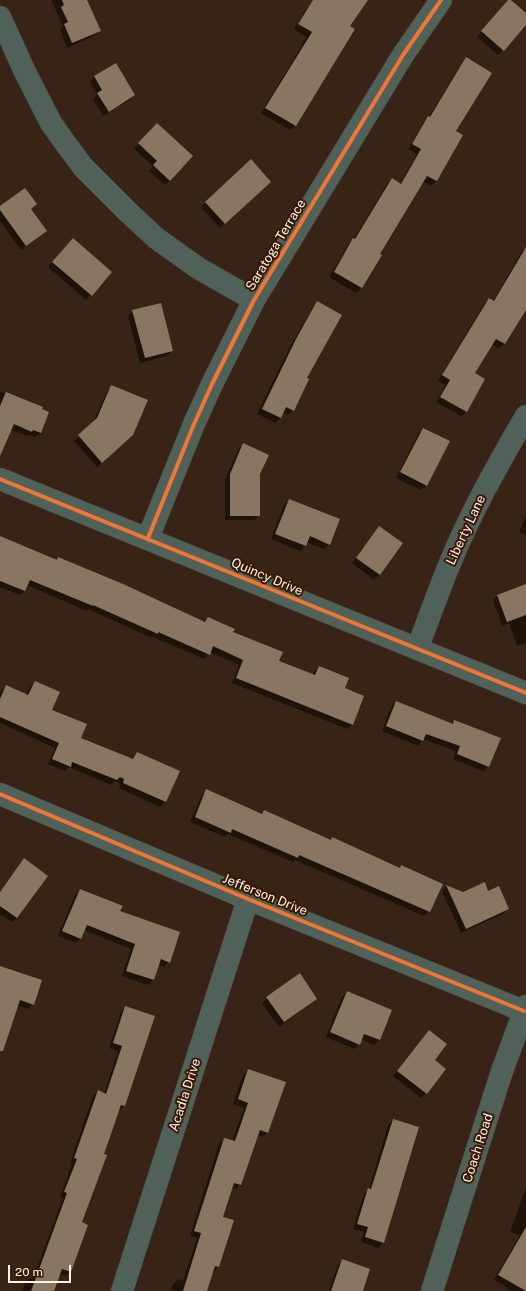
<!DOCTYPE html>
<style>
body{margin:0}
#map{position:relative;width:526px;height:1291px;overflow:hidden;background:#372416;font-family:"Public Sans",sans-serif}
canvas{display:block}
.scale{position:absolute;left:8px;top:1265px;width:63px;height:18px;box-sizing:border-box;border:2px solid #faf2ed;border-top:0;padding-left:5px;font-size:12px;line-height:14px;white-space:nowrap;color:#faf2ed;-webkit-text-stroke:3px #3a1801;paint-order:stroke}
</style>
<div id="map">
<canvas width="526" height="1291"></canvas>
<div class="scale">20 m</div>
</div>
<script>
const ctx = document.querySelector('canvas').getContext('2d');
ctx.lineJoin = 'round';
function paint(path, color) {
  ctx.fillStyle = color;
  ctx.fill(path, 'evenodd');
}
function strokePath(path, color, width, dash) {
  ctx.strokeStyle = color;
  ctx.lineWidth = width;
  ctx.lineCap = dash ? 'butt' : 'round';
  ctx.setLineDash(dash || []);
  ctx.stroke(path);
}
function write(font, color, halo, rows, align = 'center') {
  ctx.font = font + ' "Public Sans",sans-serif';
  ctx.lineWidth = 4;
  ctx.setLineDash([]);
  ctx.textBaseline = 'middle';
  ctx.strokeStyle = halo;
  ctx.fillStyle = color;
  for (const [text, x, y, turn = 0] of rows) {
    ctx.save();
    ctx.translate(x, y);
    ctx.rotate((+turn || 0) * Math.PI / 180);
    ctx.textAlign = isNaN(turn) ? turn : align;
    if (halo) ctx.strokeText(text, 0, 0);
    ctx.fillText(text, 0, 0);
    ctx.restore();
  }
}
paint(new Path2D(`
 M51 0H86L100 31 95 35 67 48 60 29 63 26Z
 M330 0H367L348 26 295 125 290 130 261 113 307 37 294 29 306 9 311 4Z
 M509 0 526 14V23L498 55 477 37Z
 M466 58 455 132 462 136 436 181 431 186 423 181 378 254 381 255 361 288 356 293 329 277 349 244 353 240 387 184 392 179 400 184 417 154 408 149 424 122 429 117 462 63Z
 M116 64 134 95 129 100 103 116 93 99 97 95 90 82 94 77Z
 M152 129 192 157 165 185 149 171 153 166 134 149Z
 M265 187 220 228 201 207 206 202Z
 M0 208 31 209 46 231 21 250 0 221Z
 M68 244 111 272 86 300 48 267Z
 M526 248V308L504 344 499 349 492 344 474 374 484 379 466 412 461 416 436 402 446 385 438 381 484 304 489 299 493 301 522 251Z
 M317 302 306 378 293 410 288 415 283 412 280 418 275 423 257 414 291 345 313 307Z
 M133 311 172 351 167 356 140 363 128 316Z
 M111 386 129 438 97 467 74 441 93 423 107 391Z
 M0 391 41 408 40 433 35 437 28 435 27 436 10 429 0 431Z
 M423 429 448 442 426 486 421 490 396 478 418 434Z
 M243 444 259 473V515L254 520H225V479L239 449Z
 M289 500 329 544 324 549 306 542 305 546 300 551 271 539 284 505Z
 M526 517V535L519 532Z
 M380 527 402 543 379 575 374 580 352 563 375 532Z
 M0 537 56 561 58 559 203 622 208 618 278 662 313 676 314 672 319 667 344 689 352 724 347 729 232 683 239 665 210 652 204 659 153 637 152 638 88 609 87 611 27 585 25 591 20 595 0 587Z
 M526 585V643L517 646 509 623 502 626 493 600 497 596Z
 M35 682 50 710 80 739 131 760 137 753 165 802 160 807 119 788 120 784 115 781 111 785 69 767 65 771 48 764 55 748 0 723V694L1 691 6 686 26 695 30 687Z
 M396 702 451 724 454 721 488 766 483 771 453 759 456 751 423 739 418 746 382 731 391 707Z
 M207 791 261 814 264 811 330 841 332 838 399 868 401 866 429 911 424 916 295 860 293 862 228 834 225 837 190 822 202 795Z
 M24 860 17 918 12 922 0 914V891L19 865Z
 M446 886 463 894 488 892 508 909 503 914 461 933 442 891Z
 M80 890 119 912 169 962 164 967 158 965 153 980 148 985 122 976 131 949 84 930 81 938 76 943 58 936 75 895Z
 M0 967 33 1004 28 1009 17 1006 0 1029Z
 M347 992 391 1011 379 1040 374 1045 361 1039 359 1044 354 1049 326 1037 342 997Z
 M267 998 316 999 311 1003 279 1027 262 1003Z
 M125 1007 124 1106 119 1111 118 1110 81 1223 70 1272 65 1276 59 1274 52 1291H22L25 1283 30 1278 33 1279 63 1198 60 1197 72 1164 70 1163 93 1096 98 1092 104 1094 118 1051 109 1048 121 1012Z
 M429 1031 433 1060 426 1093 421 1098 393 1076Z
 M248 1070 268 1132 263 1137 257 1135 240 1184 236 1189 231 1188 222 1217 233 1221 218 1267 213 1272 206 1291H171L173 1284 178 1279 183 1281 197 1238 190 1236 219 1144 224 1139 232 1142 244 1108 233 1104 243 1075Z
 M393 1120 397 1198 383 1243 378 1248 361 1242 364 1232 353 1229 364 1194 369 1189 388 1125Z
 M526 1188V1291H507L508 1288 494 1280 520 1235 510 1232Z
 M343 1260 362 1291H329L338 1265Z`), '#0007');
paint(new Path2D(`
 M62 0H87L101 31 72 43 64 24 68 22 61 7 64 5Z
 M313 0H368L350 26 355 29 296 126 265 108 312 32 298 24Z
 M508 0H511L526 13V25L504 51 481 31Z
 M466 57 492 73 456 131 463 135 437 181 427 176 380 254 382 255 362 288 334 272 353 238 355 239 392 178 401 184 421 149 412 144 428 116 430 117Z
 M116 63 135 95 109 112 97 93 102 90 94 76Z
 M157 123 193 156 170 181 153 165 157 161 138 143Z
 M251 159 271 182 225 224 205 202Z
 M25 188 37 204 31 209 47 231 26 246 0 210V206Z
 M73 238 112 272 92 296 52 262Z
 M526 247V310L505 344 496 339 475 373 485 379 467 412 440 397 450 380 442 375 489 298 494 301Z
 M317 301 342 315 307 378 309 379 294 411 286 407 281 418 262 409 296 339Z
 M161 303 173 351 145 358 132 310Z
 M111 385 148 400 133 435 102 463 78 435 97 418Z
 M6 392 43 407 42 409 49 412 41 433 33 430 32 432 14 424 0 456V406Z
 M423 428 450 441 427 486 400 472Z
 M243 443 269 455 260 474V516H230V474Z
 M289 499 340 519 330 545 310 536 306 546 275 534Z
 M379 526 403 543 380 575 356 558Z
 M0 536 57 560 58 557 123 584 205 622 208 617 235 629 233 632 283 652 279 661 315 675 319 666 349 678 345 688 364 696 353 725 236 678 243 660 213 646 210 655 158 632V634L93 605V606L30 580 25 591 0 581Z
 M526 584V615L507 622 497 595Z
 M35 681 60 692 52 710 87 724 81 738 133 759 137 752 180 771 166 802 123 783 124 779 120 777 117 780 72 762 71 767 52 759 59 743 0 717V699L6 685 28 695Z
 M396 701 453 724 454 720 501 738 489 767 457 754 460 746 426 734 423 741 386 726Z
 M206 789 262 814 264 810 331 840 332 837 400 868 401 865 443 884 430 912 299 855 298 858 232 829 231 833 195 817Z
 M24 858 48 876 17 918 0 906V892Z
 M485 882 488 891 499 886 509 909 466 929 446 885 463 892Z
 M80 889 123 906 120 911 180 932 170 963 161 959 154 980 126 971 135 944 87 925 81 939 62 931Z
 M0 966 42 980 34 1005 20 1000 3 1051H0Z
 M300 973 317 999 284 1022 266 997Z
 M347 991 392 1010 380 1040 364 1034 360 1045 330 1032Z
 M125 1006 155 1016 125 1106 121 1105 104 1154 107 1155 82 1222 88 1225 71 1272 62 1269 54 1291H31L67 1193 64 1192 77 1159 74 1158 98 1090 106 1094 122 1046 113 1043Z
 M429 1030 447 1044 435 1060 446 1069 427 1094 397 1071Z
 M248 1069 286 1082 268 1133 260 1130 241 1185 234 1183 223 1217 234 1220 219 1267 215 1266 207 1291H183L201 1233 194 1231 224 1138 235 1141 248 1103 238 1099Z
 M393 1119 419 1127 384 1243 365 1237 368 1227 357 1224 368 1188 371 1189Z
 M526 1227V1291L498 1275Z
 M342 1259 370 1269 363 1291H331Z`), '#887562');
const street = new Path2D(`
 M0 17 25 72 51 123 63 140 83 167 129 213 156 238 198 268 254 300
 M0 479C176 550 350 622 526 693
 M148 538 194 424 213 382 254 300 403 55 441 0
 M417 649C428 621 438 592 450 563 471 512 498 464 526 416
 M0 794 248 899 524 1011
 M122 1291 248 899
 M432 1291 501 1074 526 1006`);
strokePath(street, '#4c3e32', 23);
strokePath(street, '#506159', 22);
strokePath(new Path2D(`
 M0 479C176 550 350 622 526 693
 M148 538 194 424 213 382 254 300 403 55 441 0
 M0 794 248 899 524 1011`), '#f07635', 4);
write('13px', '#faf2ed', '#3a1801', [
 ["Saratoga Terrace",276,245,-59],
 ["Liberty Lane",466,530,-65],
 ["Quincy Drive",267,577,23],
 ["Jefferson Drive",265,895,22],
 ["Acadia Drive",185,1095,-72],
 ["Coach Road",478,1148,-72]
]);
</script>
